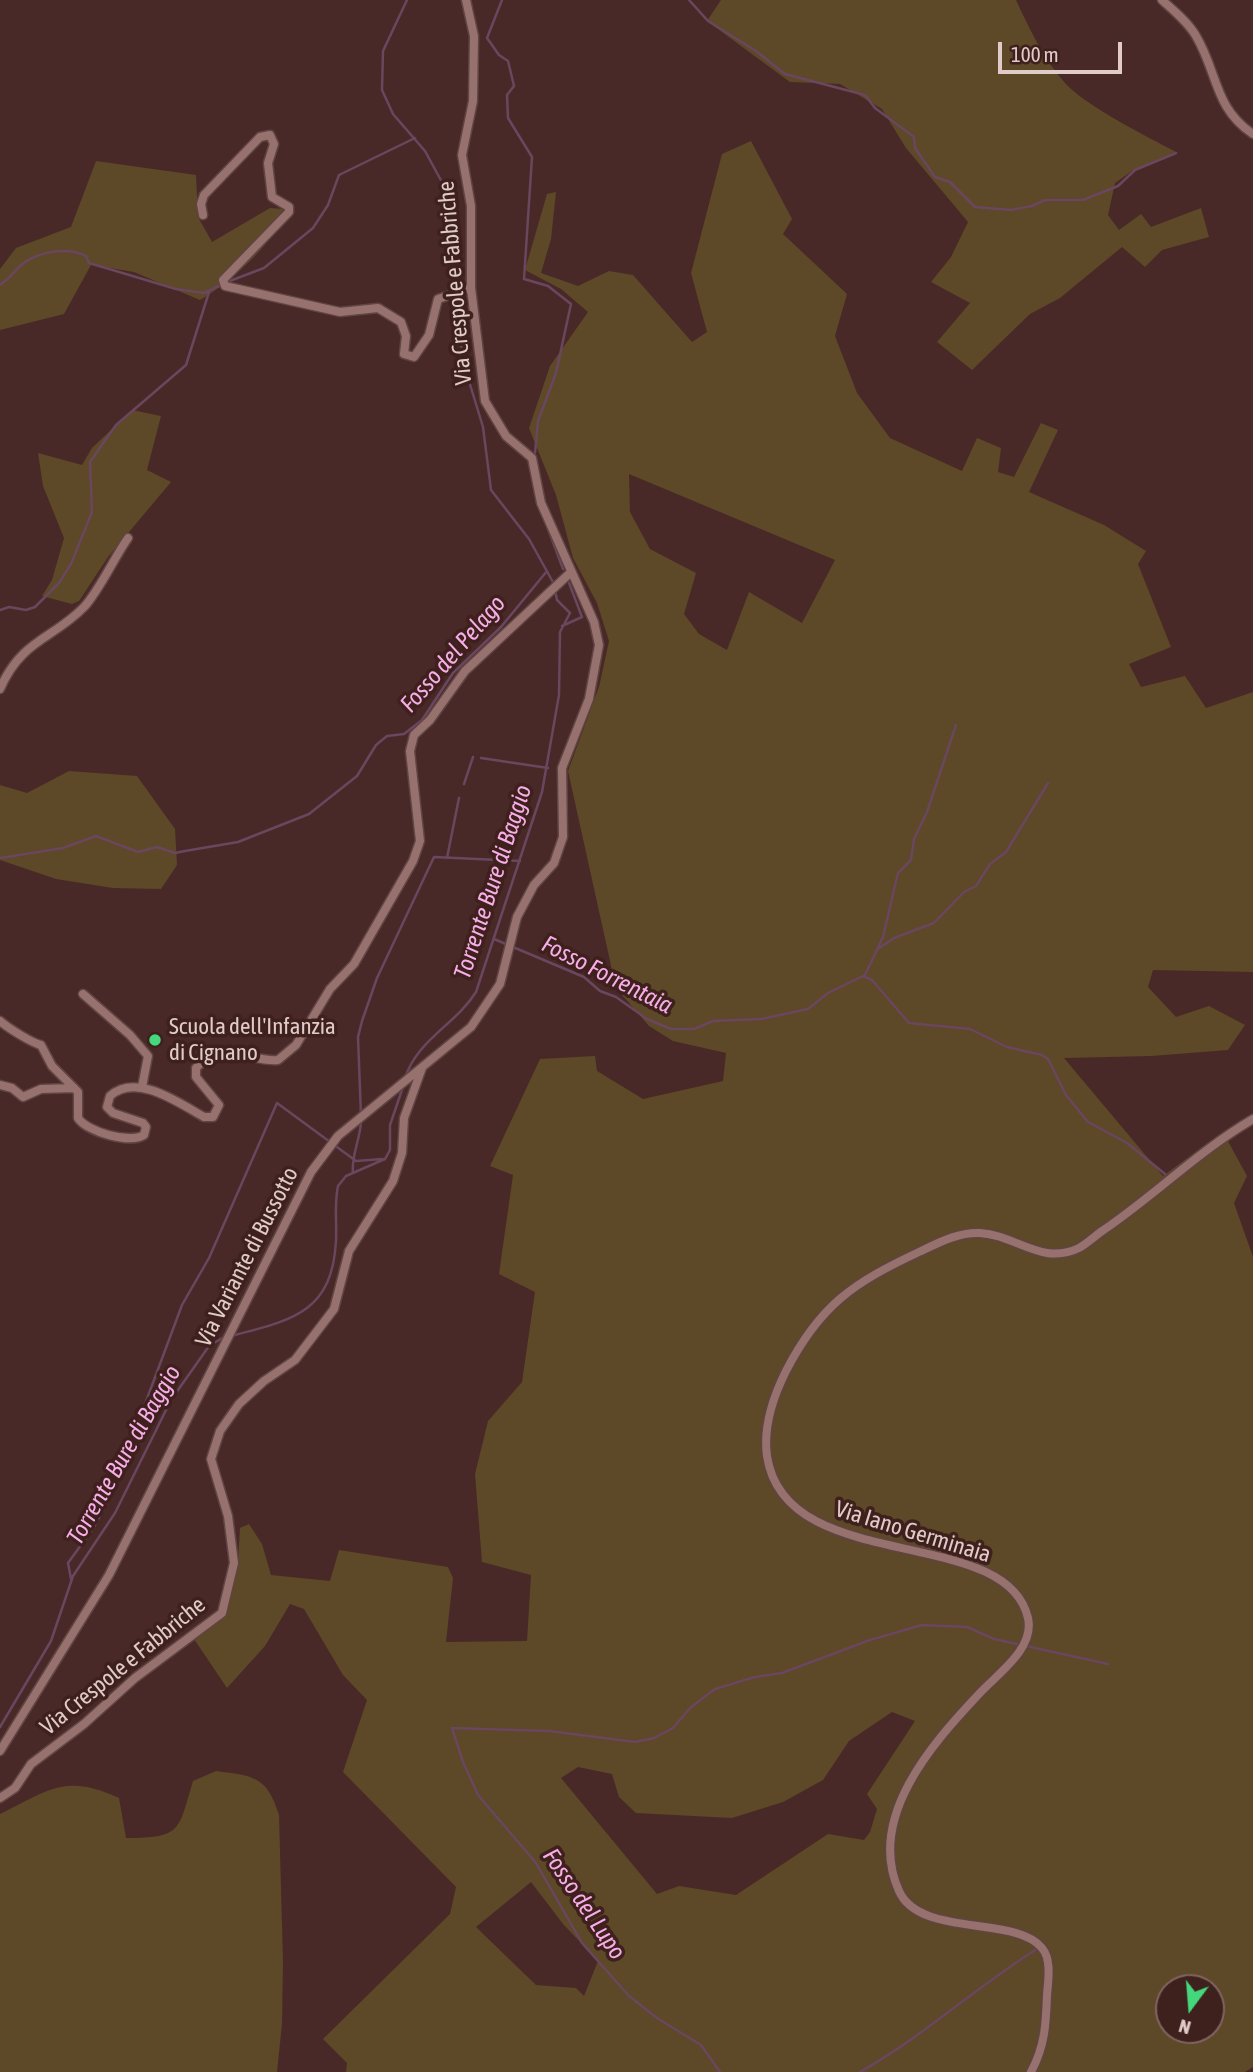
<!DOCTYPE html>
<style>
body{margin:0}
#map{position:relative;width:1253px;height:2072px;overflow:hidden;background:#492927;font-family:"Asap Condensed",sans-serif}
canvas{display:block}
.north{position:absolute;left:1155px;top:1974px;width:70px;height:70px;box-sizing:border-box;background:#3e201d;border:2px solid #7f6462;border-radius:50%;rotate:196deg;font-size:19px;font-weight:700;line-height:28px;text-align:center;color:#e0cbc9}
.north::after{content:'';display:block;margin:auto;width:24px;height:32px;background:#44d77b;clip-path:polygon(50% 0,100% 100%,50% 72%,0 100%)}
.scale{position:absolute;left:998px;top:42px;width:124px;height:32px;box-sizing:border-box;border:4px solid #e0cbc9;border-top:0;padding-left:9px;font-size:21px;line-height:24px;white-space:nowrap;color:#e0cbc9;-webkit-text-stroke:5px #3e201d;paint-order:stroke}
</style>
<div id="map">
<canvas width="1253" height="2072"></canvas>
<div class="north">N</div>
<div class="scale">100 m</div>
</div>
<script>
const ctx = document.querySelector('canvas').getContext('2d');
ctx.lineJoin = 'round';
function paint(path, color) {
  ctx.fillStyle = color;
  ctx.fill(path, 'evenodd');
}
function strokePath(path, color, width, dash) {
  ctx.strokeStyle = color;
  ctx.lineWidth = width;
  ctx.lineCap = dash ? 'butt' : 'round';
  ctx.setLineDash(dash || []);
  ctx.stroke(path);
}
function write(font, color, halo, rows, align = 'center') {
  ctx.font = font + ' "Asap Condensed",sans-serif';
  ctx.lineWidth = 7;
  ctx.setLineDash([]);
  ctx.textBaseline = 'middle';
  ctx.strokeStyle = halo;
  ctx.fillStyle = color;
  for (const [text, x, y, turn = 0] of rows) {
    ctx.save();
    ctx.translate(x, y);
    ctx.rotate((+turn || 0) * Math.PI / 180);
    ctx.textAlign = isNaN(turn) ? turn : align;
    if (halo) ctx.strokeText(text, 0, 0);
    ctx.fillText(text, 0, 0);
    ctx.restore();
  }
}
paint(new Path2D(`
 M721 0H1016C1029 28 1044 60 1066 84 1086 106 1148 137 1176 152L1132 171 1115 183 1108 215 1119 230 1141 214 1151 227 1201 208 1209 237 1162 250 1145 267 1122 247 1060 298 1030 314 972 370 937 342 970 303 931 282 951 257 968 222 906 148 882 109 840 84 790 82 707 21Z
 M751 141 792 219 783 234 847 294 835 336 857 393 890 438 962 471 977 438 1001 448 998 472 1014 477 1041 423 1058 430 1029 492 1104 525 1146 551 1138 564 1171 647 1129 664 1141 687 1185 676 1206 708 1253 692V972L1153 970 1148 987 1176 1017 1209 1006 1245 1025 1228 1050 1151 1056 1064 1058 1163 1176 1223 1132 1247 1176 1234 1203 1253 1257V2067L1245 2072H346L347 2063 323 2039 450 1914 456 1887 343 1772 367 1700 343 1675 304 1609 290 1604 265 1646 227 1688 194 1639 227 1614 238 1562 240 1528 249 1524 262 1544 271 1575 330 1581 339 1550 448 1567 453 1578 446 1642 527 1641 531 1575 482 1562 475 1474 488 1421 522 1382 535 1292 499 1274 513 1175 490 1166 540 1059 595 1056 597 1071 643 1099 723 1081 726 1053 673 1041 649 1026 616 988 568 771 599 687 609 641 597 603 573 558 556 495 529 428 550 366 588 312 561 289 525 270 547 194 556 192 551 239 541 273 578 286 609 271 633 275 692 342 707 332 691 273 722 154ZM629 474 835 560 802 623 749 592 727 650 699 634 684 614 696 573 650 549 630 512ZM892 1712 915 1721 867 1794 877 1809 870 1832 864 1840 828 1834 736 1895 679 1886 657 1894 561 1778 578 1767 612 1774 619 1797 636 1813 732 1818 783 1802 823 1780 849 1741ZM531 1882 563 1924 598 1961 584 1996 576 1988 536 1985 476 1927ZM1169 1988H1211V2030H1169Z
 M96 161 196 175 198 217 212 242 270 208 283 209C283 238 224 287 200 300L134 272 91 265 64 314 0 330V269L16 248 71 227Z
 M132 410 161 416 147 470 171 482 108 557 79 601 72 604 42 596 52 580 64 538 43 486 38 453 82 465 92 448Z
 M69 771 137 776 175 829 177 865 161 889 113 888 56 879 0 860V785L27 793Z
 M216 1771C254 1776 267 1776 279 1815L283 1962 282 2024 277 2072H0V1814C49 1790 65 1773 119 1798L126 1838C182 1838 178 1831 193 1781Z`), '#5d4828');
strokePath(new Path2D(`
 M407 0 383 51 382 90 393 114 425 151 443 184 451 219 453 294 465 368 483 427 491 490 529 539 554 584
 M502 0 487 38 499 55 508 61 514 86 507 95 508 118 532 157 524 279 548 286 571 304 556 373 538 421 535 453
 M689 0 708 21 756 51 785 74 865 95 875 108 914 137 915 148 935 177 950 182 975 207 1011 210 1032 206 1045 200H1083L1118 186 1135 170 1176 153
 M227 282 264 268 313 228 328 205 339 175 415 138
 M0 285C10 279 16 268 25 262 42 251 68 247 86 256L89 263 176 289 204 293 221 285
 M535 494 563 569
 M0 610 9 607 26 610 35 607 59 583 71 564 92 512 90 462 116 425 186 365 209 292
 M562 626 582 617 569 583
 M481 758 548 768
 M464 784 473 757
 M0 858 63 848 96 836 138 852 157 847 175 853 185 851 238 842 309 814 357 776 376 745 387 736 404 734 422 720 453 673 501 627 547 571
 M447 858 459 798
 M494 939 584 977 600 991 616 997 647 1019 671 1029H694L713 1021 761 1019 808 1009 828 993 863 976
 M878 949 894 938 934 923 964 892 976 886 990 864 1006 852 1048 783
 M865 975 883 937 898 873 911 860 914 839 927 812 956 725
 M863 976 872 980 909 1023 970 1029 1007 1047 1042 1055 1048 1059 1066 1095 1088 1122 1127 1143 1165 1174
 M405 1078C417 1040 456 1024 476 992L542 792 559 695 560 632 570 613 557 600 555 590
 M361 1116 358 1037 362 1021 377 978 434 857 520 861
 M353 1173C351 1156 360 1140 361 1122
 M231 1336C292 1320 332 1313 336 1241 337 1222 334 1204 338 1186L346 1176 385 1159 390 1150V1125L404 1084
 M71 1579 68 1563 94 1527 111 1495 182 1305 209 1258 277 1103 356 1161 382 1159
 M0 1727 51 1641 73 1576 115 1513 171 1400 209 1346 224 1337
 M720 2072 701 2045 657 2018 629 1996 582 1943 536 1863 478 1795 463 1762 452 1728 549 1731 635 1742 654 1738 673 1728 690 1708 715 1689 755 1677 782 1673 870 1640 922 1625 967 1627 994 1639 1108 1664
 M860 2072C924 2036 977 1986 1040 1947`), '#6a465f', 2.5);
const minor = new Path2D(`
 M1162 0C1174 11 1188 22 1196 36 1218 73 1214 108 1253 134
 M203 215 201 204 204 195 260 137 270 135 274 144 268 163 272 197 289 207V212L223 280 225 286 340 312 378 308 401 322 406 336 404 354 414 357 429 335 438 299 471 288
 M0 689C21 640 53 639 84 607 99 591 114 558 128 538
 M83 994 130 1035 148 1056 142 1087
 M0 1021C8 1028 32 1043 41 1045L52 1066 78 1092V1118C87 1132 130 1144 144 1135L146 1127 143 1123 113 1113 107 1107 110 1096C136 1072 179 1103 204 1117H213L219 1105 196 1077V1068C221 1038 252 1063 278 1060L296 1045 330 989 354 964 413 861 420 841 410 751 414 735 430 720 465 671 570 573
 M0 1085 12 1088 23 1097 41 1089 74 1088
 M0 1751 109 1575 311 1172 338 1136 471 1027 500 984 517 917 534 885 554 863 563 837 562 768 589 699 599 645 594 622 541 503 532 458 506 436 485 401 471 288V206L462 155 473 101 474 36 466 0
 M0 1798 15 1788 31 1764 84 1724 135 1678 222 1613 234 1563 228 1516 211 1459 220 1431 239 1404 264 1381 295 1360 334 1309 349 1251 393 1181 402 1153 404 1118 422 1068
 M1031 2072C1045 2046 1046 2024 1047 1995 1048 1981 1052 1960 1042 1948 1016 1915 920 1938 899 1891 866 1818 932 1744 978 1695 997 1674 1035 1649 1028 1618 1006 1523 785 1577 767 1456 763 1427 773 1397 786 1371 820 1305 853 1283 919 1252 938 1243 958 1232 980 1233 1016 1235 1042 1266 1079 1248 1088 1243 1097 1234 1105 1229 1156 1194 1200 1150 1253 1119`);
strokePath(minor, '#604543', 11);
strokePath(minor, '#96716e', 8);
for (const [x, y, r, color] of [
 [155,1040,7,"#44d77b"]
]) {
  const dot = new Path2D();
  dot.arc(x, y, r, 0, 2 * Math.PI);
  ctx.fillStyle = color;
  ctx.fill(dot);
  strokePath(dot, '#3e201d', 2.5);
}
write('23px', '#e0cbc9', '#3e201d', [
 ["Via Crespole e Fabbriche",455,283,-95],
 ["Via Variante di Bussotto",247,1257,-63],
 ["Via Iano Germinaia",913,1532,17],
 ["Via Crespole e Fabbriche",123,1666,-39]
]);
write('23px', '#e0cbc9', '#3e201d', [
 ["Scuola dell'Infanzia",169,1027],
 ["di Cignano",169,1053]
], 'left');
write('italic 24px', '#f7ade7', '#3e201d', [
 ["Fosso del Pelago",453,654,-49],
 ["Torrente Bure di Baggio",493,882,-72],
 ["Fosso Forrentaia",607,975,27],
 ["Torrente Bure di Baggio",124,1455,-60],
 ["Fosso del Lupo",584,1904,56]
]);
</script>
